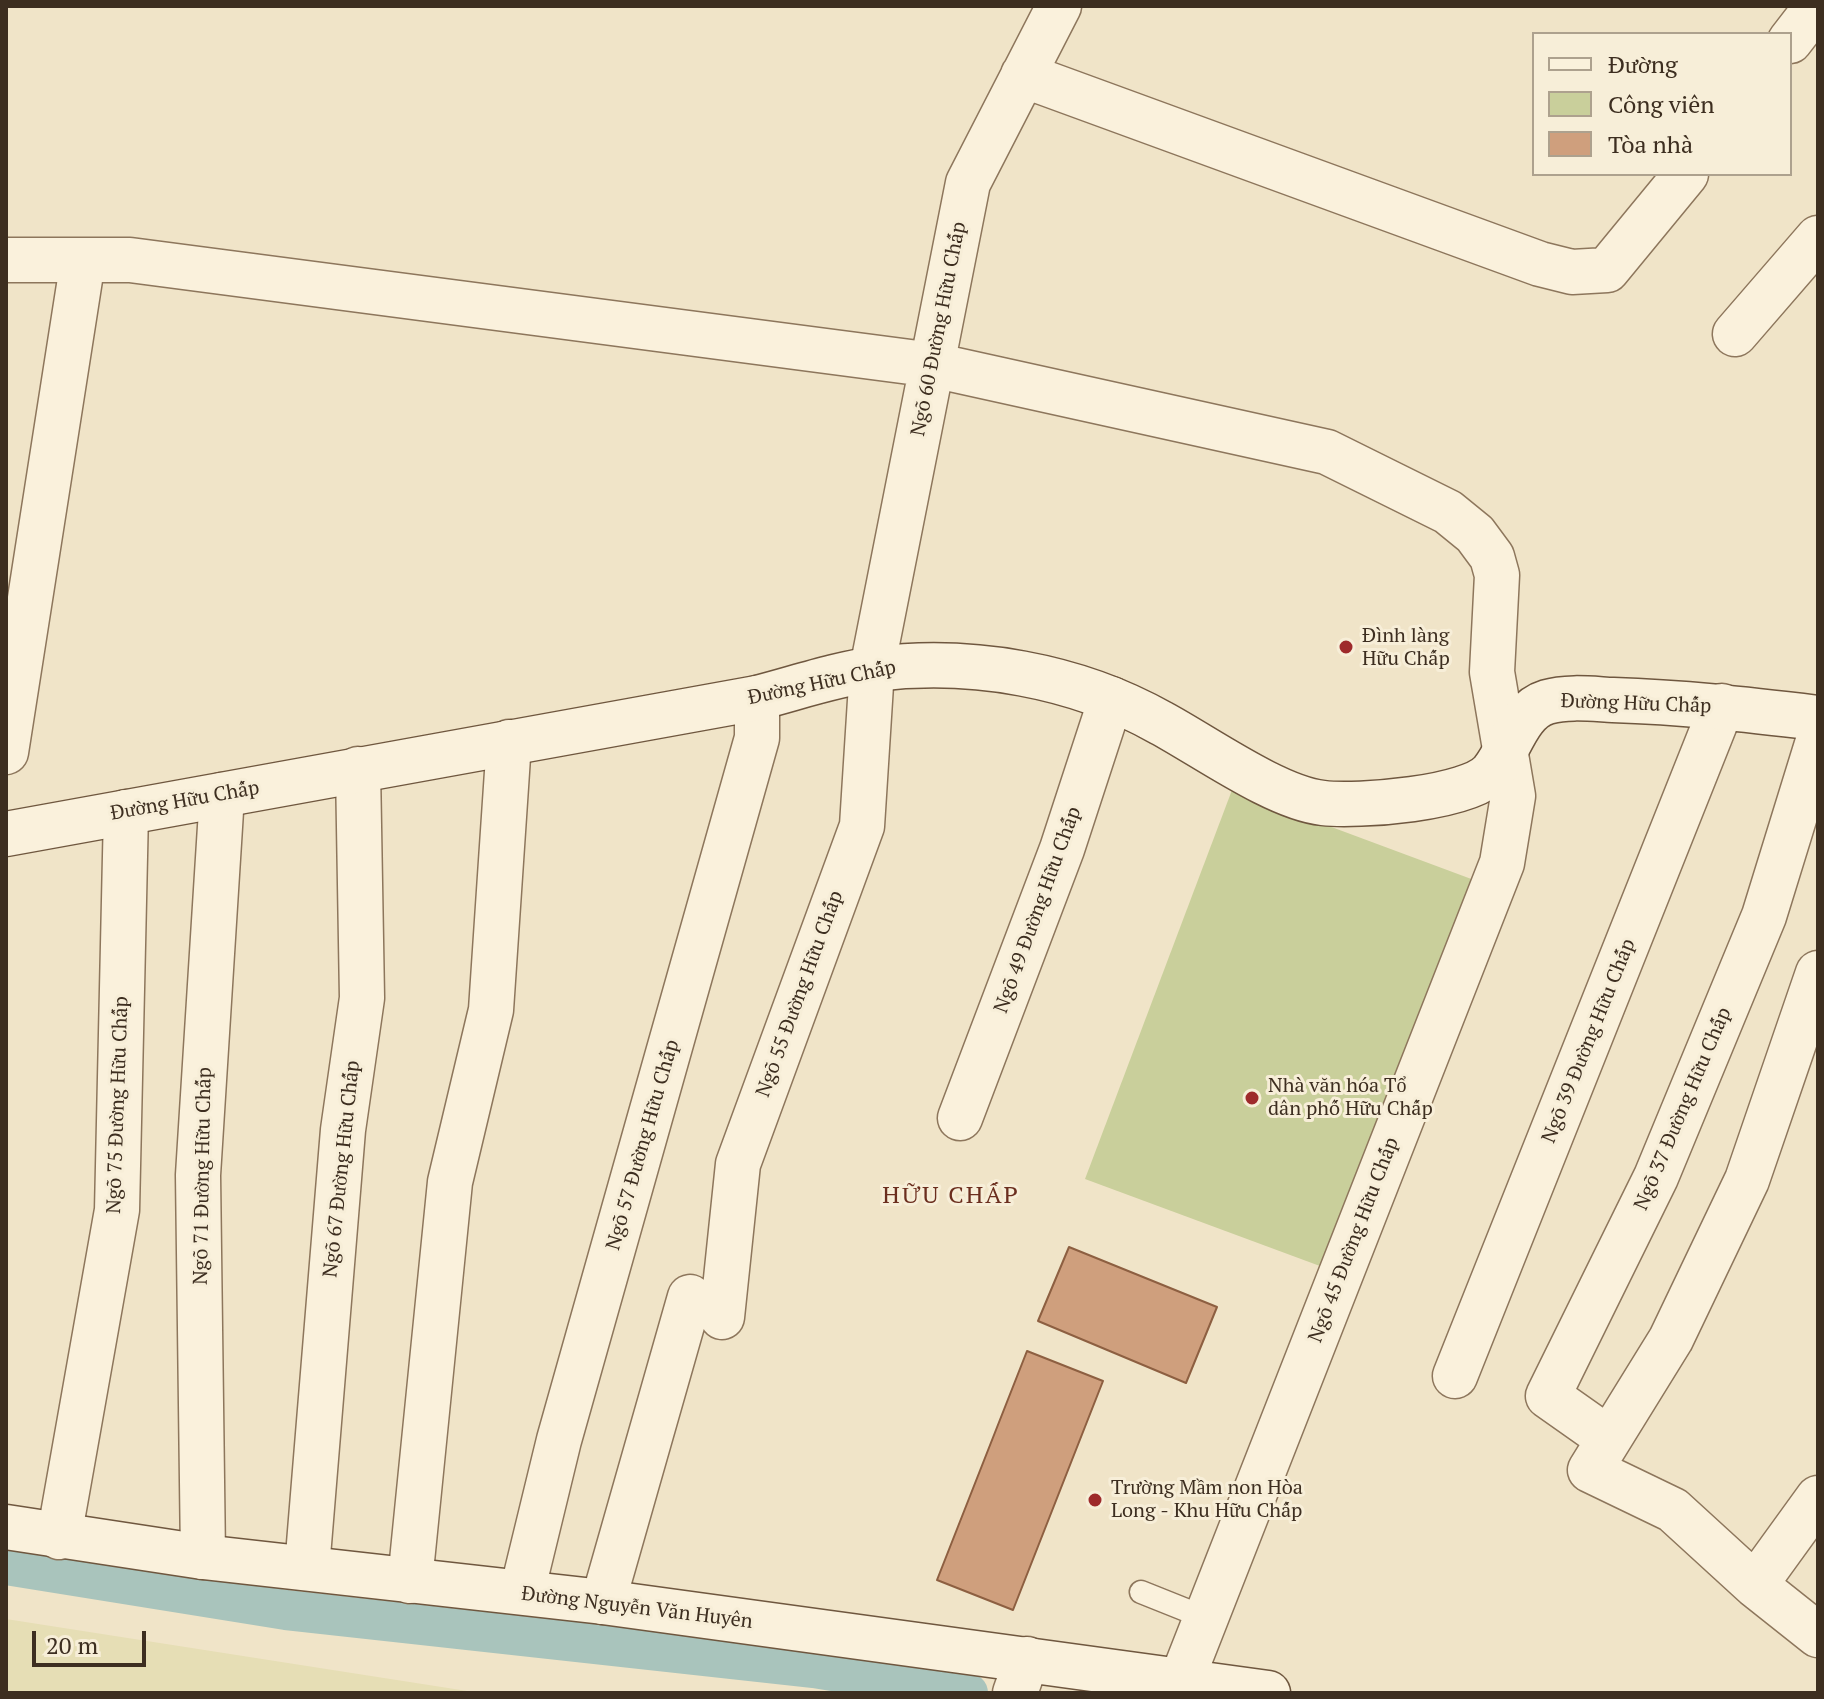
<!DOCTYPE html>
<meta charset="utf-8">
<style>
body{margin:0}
#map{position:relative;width:1824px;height:1699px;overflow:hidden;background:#f0e4c8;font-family:"PT Serif",serif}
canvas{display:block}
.frame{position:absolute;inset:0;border:8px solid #3d2e20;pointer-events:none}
.legend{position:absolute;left:1532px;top:32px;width:260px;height:144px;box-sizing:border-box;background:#f7eed8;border:2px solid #ada18e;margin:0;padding:10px 14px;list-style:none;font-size:24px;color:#3d2e20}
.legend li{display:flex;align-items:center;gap:16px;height:40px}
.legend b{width:40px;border:2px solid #ada18e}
.scale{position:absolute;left:32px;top:1631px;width:114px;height:36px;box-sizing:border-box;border:4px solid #3d2e20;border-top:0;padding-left:10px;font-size:24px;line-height:28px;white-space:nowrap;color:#3d2e20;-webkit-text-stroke:6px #f7eed8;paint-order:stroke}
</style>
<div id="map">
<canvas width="1824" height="1699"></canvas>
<div class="frame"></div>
<ul class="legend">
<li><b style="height:10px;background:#faf1dc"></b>Đường</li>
<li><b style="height:22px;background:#c9cf9b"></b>Công viên</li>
<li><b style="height:22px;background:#cf9f7d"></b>Tòa nhà</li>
</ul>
<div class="scale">20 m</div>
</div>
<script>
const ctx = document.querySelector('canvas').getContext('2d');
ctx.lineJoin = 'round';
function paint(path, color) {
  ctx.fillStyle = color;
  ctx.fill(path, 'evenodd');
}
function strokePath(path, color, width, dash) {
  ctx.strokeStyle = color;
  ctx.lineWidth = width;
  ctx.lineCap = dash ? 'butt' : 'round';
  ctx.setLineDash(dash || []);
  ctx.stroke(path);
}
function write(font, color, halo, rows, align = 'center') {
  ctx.font = font + ' "PT Serif",serif';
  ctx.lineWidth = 6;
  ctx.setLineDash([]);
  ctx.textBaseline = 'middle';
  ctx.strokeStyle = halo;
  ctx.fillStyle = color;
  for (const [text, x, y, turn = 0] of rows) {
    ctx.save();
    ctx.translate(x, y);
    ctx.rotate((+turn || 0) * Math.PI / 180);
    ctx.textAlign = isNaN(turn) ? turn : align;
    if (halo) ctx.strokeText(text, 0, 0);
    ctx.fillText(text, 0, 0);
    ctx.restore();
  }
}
paint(new Path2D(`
 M6 1619 480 1693H6Z`), '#e6deb5');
paint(new Path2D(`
 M1232 790 1474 880 1328 1269 1085 1179Z`), '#c9cf9b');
strokePath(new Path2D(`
 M6 1565 286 1610 814 1668 968 1693`), '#a9c4bc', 40);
const building = new Path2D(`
 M1069 1247 1217 1307 1186 1383 1038 1321Z
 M1027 1351 1103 1381 1013 1610 937 1580Z`);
paint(building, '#cf9f7d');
strokePath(building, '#8d5f41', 2);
const lane = new Path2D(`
 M1141 1592 1206 1618`);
const street = new Path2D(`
 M1790 41 1817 6
 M1023 75 1540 264 1572 272 1607 270 1686 174
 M6 260H130L933 365 1327 452 1448 512 1475 534 1492 557 1497 575 1492 672 1513 796 1502 863 1182 1679
 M1735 334 1818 238
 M6 752 83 260
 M1818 973 1747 1180 1671 1339 1590 1470 1673 1510 1755 1585 1818 1635
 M960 1118 1062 849 1111 699
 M722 1317 738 1164 862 826 872 669 968 183 1059 6
 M1455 1376 1722 706
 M1609 1439 1548 1396 1656 1177 1764 916 1818 741
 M59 1537 117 1210 126 812
 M203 1557 198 1175 222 795
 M307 1568 343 1130 362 998 358 769
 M410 1581 450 1182 491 1010 509 742
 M1755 1585 1818 1498
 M522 1592 559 1440 757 738V698
 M603 1602 690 1297
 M1015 1693 1027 1659`);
const secondary = new Path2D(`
 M6 834 757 698C796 688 836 674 875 669 971 657 1076 675 1161 723 1204 746 1276 798 1323 803 1357 807 1470 799 1492 772 1510 751 1517 711 1547 702 1568 696 1592 699 1613 700 1682 702 1750 710 1818 718
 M6 1527 203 1557 603 1602 1268 1693`);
strokePath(lane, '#8d765c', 25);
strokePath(street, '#8d765c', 47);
strokePath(secondary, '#6f573f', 47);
strokePath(lane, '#faf1dc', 22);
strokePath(street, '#faf1dc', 44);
strokePath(secondary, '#faf1dc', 44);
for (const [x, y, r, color] of [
 [1346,647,8,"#9e2a2b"],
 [1252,1098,8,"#9e2a2b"],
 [1095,1500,8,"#9e2a2b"]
]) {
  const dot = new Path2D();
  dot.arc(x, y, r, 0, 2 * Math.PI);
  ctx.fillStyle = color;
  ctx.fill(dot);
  strokePath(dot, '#f7eed8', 3);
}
write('20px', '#3d2e20', '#f7eed8', [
 ["Ngõ 60 Đường Hữu Chấp",939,329,-79],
 ["Đường Hữu Chấp",822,683,-12],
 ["Đường Hữu Chấp",1636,704,2],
 ["Đường Hữu Chấp",185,801,-10],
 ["Ngõ 49 Đường Hữu Chấp",1038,910,-70],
 ["Ngõ 55 Đường Hữu Chấp",800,994,-70],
 ["Ngõ 39 Đường Hữu Chấp",1589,1041,-68],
 ["Ngõ 75 Đường Hữu Chấp",118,1105,-88],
 ["Ngõ 37 Đường Hữu Chấp",1683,1109,-67],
 ["Ngõ 57 Đường Hữu Chấp",643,1145,-74],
 ["Ngõ 67 Đường Hữu Chấp",342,1169,-84],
 ["Ngõ 71 Đường Hữu Chấp",203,1176,-89],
 ["Ngõ 45 Đường Hữu Chấp",1354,1240,-69],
 ["Đường Nguyễn Văn Huyên",637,1608,7]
]);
write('20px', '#3d2e20', '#f7eed8', [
 ["Đình làng",1362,636],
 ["Hữu Chấp",1362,659],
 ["Nhà văn hóa Tổ",1268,1086],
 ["dân phố Hữu Chấp",1268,1109],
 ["Trường Mầm non Hòa",1111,1488],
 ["Long - Khu Hữu Chấp",1111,1511]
], 'left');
ctx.letterSpacing = '2px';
write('24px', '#6b2e1e', '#f7eed8', [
 ["HỮU CHẤP",951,1196]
]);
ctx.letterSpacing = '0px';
</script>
